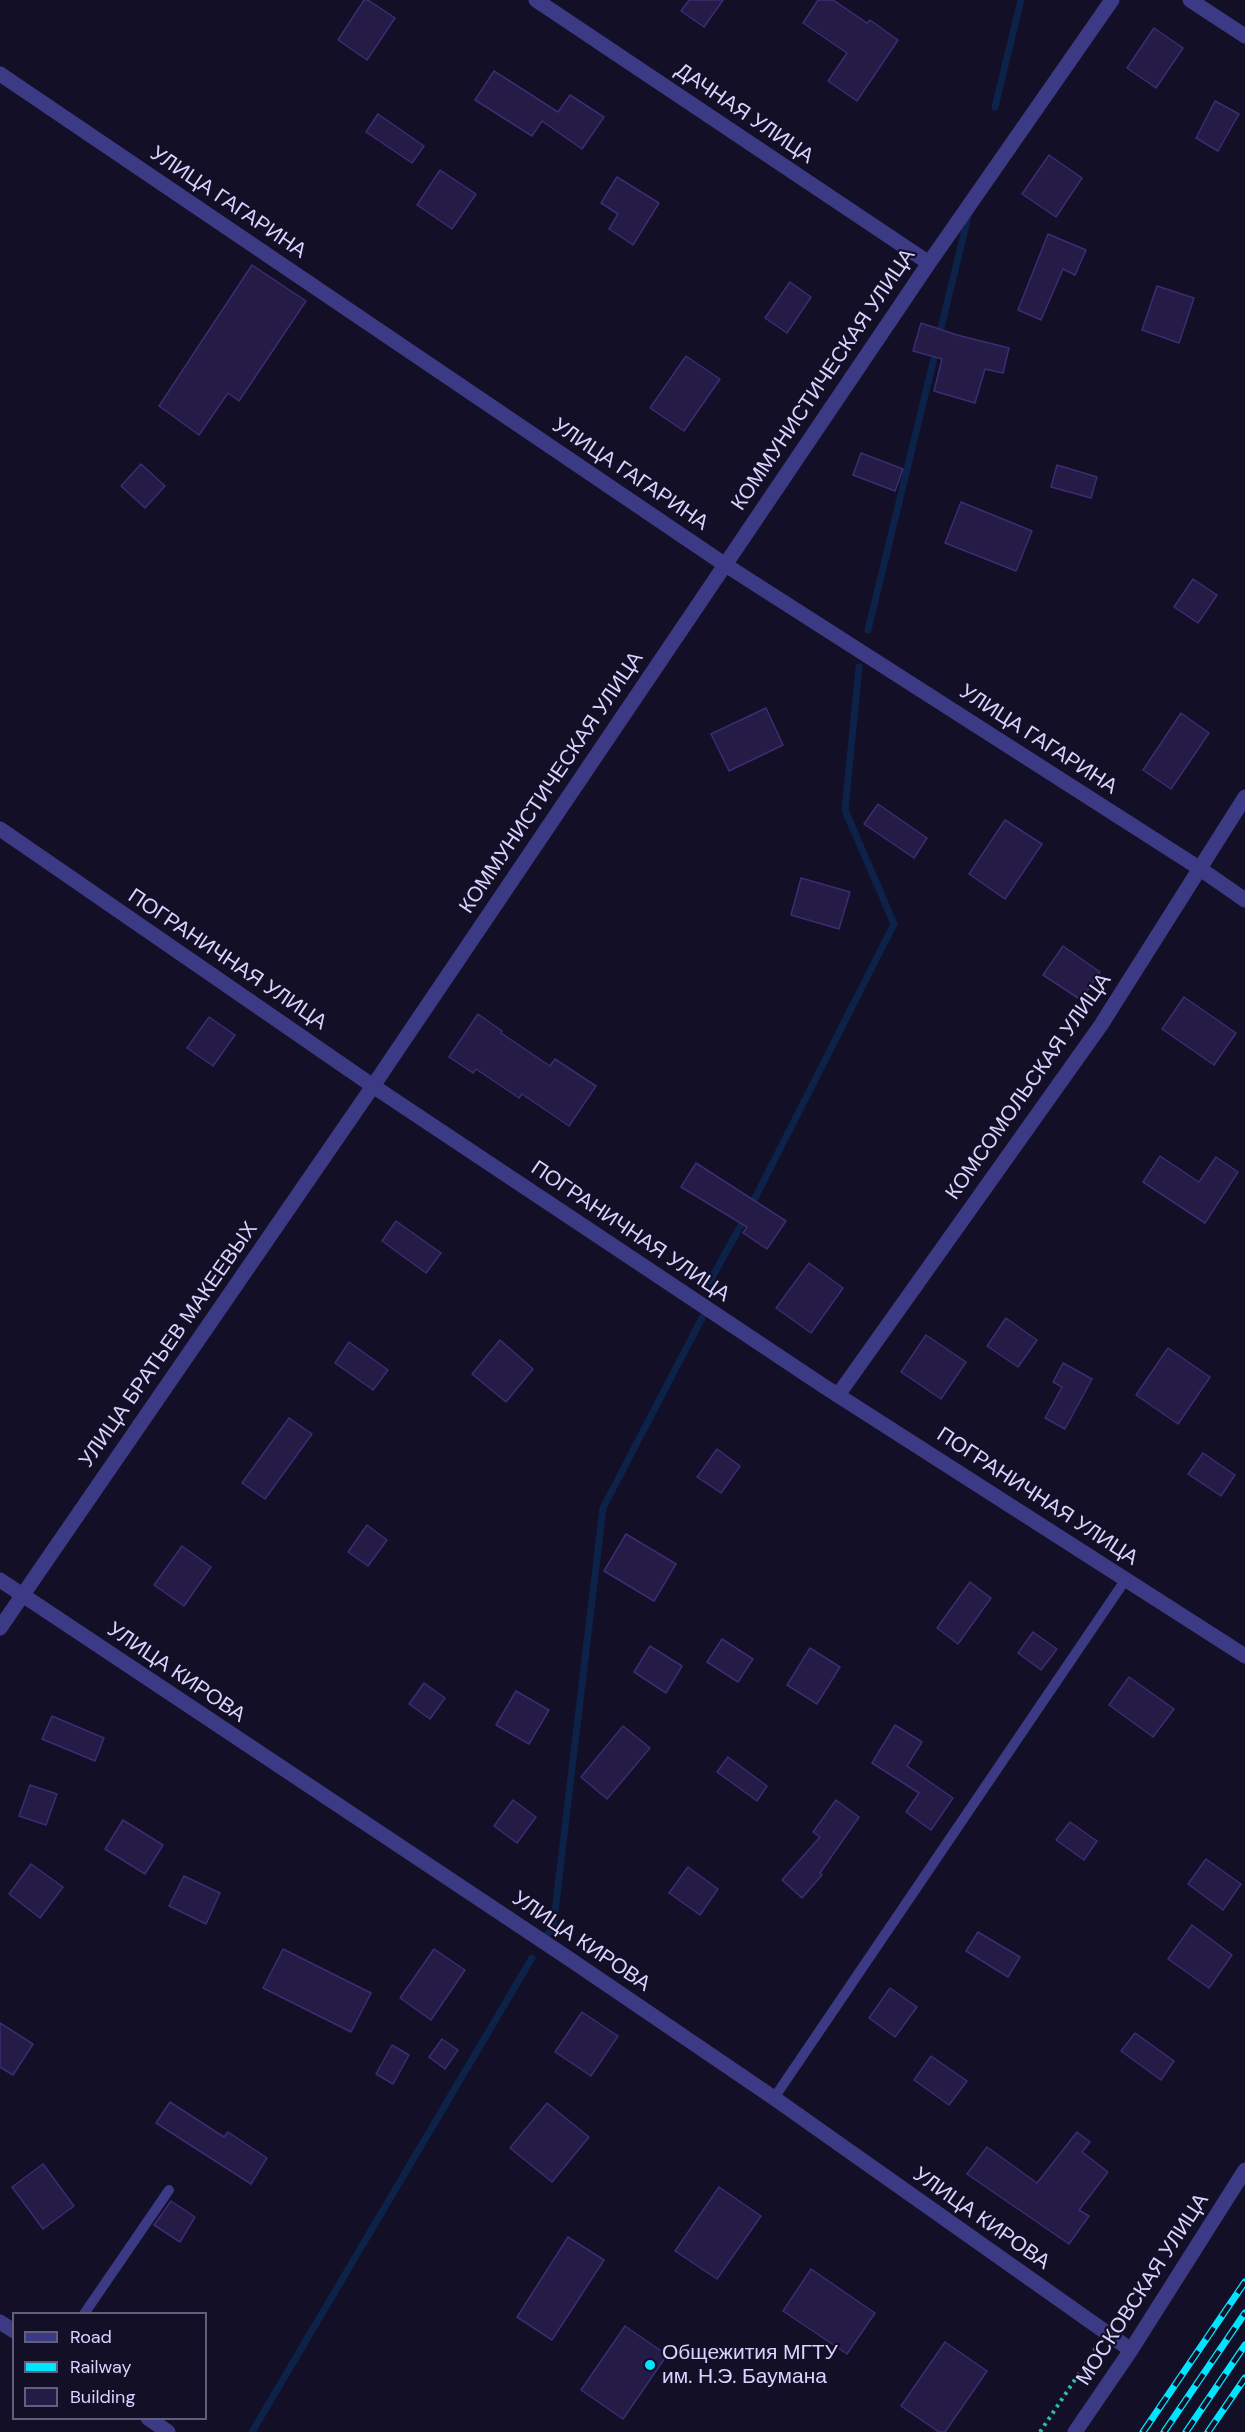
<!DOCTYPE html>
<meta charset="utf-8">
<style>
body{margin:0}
#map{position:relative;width:1245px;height:2432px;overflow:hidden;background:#130f26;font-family:"DM Sans",sans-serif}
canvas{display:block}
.legend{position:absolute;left:12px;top:2312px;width:195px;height:108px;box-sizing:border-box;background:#130f26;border:2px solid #625e7d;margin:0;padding:8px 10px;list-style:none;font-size:18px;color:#d9d4ff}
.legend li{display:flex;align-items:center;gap:12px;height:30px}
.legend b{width:30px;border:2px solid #625e7d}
</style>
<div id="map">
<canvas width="1245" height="2432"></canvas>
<ul class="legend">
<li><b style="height:8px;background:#3d3a85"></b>Road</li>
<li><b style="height:8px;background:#00e5ff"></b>Railway</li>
<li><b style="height:16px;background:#241b47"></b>Building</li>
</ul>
</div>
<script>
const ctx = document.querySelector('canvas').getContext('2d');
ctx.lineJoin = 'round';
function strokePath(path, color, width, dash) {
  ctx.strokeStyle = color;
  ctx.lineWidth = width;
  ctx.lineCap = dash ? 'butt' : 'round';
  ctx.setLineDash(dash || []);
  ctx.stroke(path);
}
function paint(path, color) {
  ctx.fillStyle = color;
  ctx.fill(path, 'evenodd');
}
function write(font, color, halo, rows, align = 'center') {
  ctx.font = font + ' "DM Sans",sans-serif';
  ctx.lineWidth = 4.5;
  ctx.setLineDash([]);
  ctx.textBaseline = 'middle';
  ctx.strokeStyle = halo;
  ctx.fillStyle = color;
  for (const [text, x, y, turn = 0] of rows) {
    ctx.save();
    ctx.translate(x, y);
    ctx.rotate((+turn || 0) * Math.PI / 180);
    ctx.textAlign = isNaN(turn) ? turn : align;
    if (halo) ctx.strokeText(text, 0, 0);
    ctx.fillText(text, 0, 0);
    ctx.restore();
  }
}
strokePath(new Path2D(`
 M995 107 1021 0
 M939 336 969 213
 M868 630 936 350
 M750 1208 894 924 845 810 859 667
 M710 1281 745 1218
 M547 1935 553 1928 603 1508 702 1318
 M252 2432 532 1958`), '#0c2248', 7);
const building = new Path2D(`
 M364 0H368L395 18 367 60 338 40Z
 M689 0H723L704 27 681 11Z
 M818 0H833L867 23 870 20 898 40 857 101 828 81 847 53 803 23Z
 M1154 28 1183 48 1156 88 1127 68Z
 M494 71 558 112 570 95 604 117 582 149 542 121 532 136 475 100Z
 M1215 101 1239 114 1218 151 1196 138Z
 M378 114 424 146 412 163 366 132Z
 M1049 155 1082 178 1056 217 1022 194Z
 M440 170 476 194 452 229 417 205Z
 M617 177 659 203 633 245 609 229 618 214 601 203Z
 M1048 234 1086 250 1075 275 1063 269 1041 320 1018 310Z
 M252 265 306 301 239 401 228 393 199 435 159 406Z
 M790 282 811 297 787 333 765 318Z
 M1157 286 1194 298 1179 343 1142 330Z
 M921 323 957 335 1009 348 1003 373 985 369 975 403 934 391 942 359 913 351Z
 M686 356 720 379 684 431 650 408Z
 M861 453 903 469 895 491 853 475Z
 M141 464 165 486 145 508 121 486Z
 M1057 465 1097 477 1091 498 1051 487Z
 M961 502 1032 531 1016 571 945 543Z
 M1193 579 1217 595 1198 623 1174 607Z
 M766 708 783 745 729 771 711 734Z
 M1181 713 1209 733 1171 789 1143 770Z
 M878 804 927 838 914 858 864 824Z
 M1005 820 1042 844 1005 899 969 874Z
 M801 878 850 892 839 929 791 915Z
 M1063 946 1100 972 1081 1000 1043 975Z
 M1184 997 1236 1033 1214 1065 1162 1029Z
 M478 1014 502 1031 501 1033 550 1066 555 1059 596 1086 569 1126 522 1094 519 1098 476 1069 473 1073 449 1057Z
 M209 1017 235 1035 213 1066 187 1048Z
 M1160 1156 1199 1182 1216 1157 1238 1172 1205 1223 1143 1182Z
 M696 1163 786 1221 767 1249 743 1233 747 1227 681 1187Z
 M396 1221 441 1253 426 1273 382 1241Z
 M809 1263 843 1288 811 1333 776 1308Z
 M1006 1318 1037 1340 1018 1367 987 1346Z
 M926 1335 966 1362 941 1399 901 1372Z
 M500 1340 533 1369 506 1402 472 1374Z
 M349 1342 388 1370 373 1390 335 1363Z
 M1168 1348 1210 1377 1178 1424 1136 1395Z
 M1063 1363 1092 1379 1065 1429 1045 1418 1062 1387 1053 1382Z
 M289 1418 312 1434 265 1499 242 1483Z
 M717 1449 740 1466 721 1493 697 1477Z
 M1203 1453 1235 1475 1221 1496 1188 1474Z
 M367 1525 387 1540 368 1566 348 1552Z
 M626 1534 676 1564 654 1601 604 1571Z
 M182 1546 211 1567 184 1606 154 1585Z
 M970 1582 991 1598 958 1644 937 1628Z
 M1033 1632 1057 1649 1041 1670 1018 1653Z
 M722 1639 753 1659 738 1682 707 1662Z
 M650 1646 682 1666 666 1693 634 1672Z
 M810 1648 840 1667 817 1704 787 1685Z
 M1129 1677 1174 1709 1153 1737 1109 1705Z
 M424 1683 445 1698 430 1719 409 1704Z
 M516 1691 549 1710 529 1744 496 1725Z
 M52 1716 104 1738 95 1761 42 1739Z
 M895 1725 922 1742 907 1766 953 1798 931 1830 906 1812 919 1793 872 1763Z
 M623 1726 650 1748 607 1799 581 1777Z
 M728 1757 767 1786 757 1801 717 1772Z
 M30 1785 57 1794 46 1825 19 1816Z
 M513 1800 536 1817 517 1843 494 1826Z
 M836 1800 859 1817 820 1873 822 1875 802 1898 782 1880 820 1837 813 1832Z
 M123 1820 163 1845 145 1874 105 1849Z
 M1070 1822 1097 1841 1084 1860 1056 1840Z
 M1206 1859 1241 1884 1223 1910 1188 1884Z
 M31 1864 63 1887 40 1918 9 1894Z
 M688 1867 718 1889 700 1915 669 1893Z
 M184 1876 220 1893 206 1924 169 1906Z
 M1192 1925 1232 1955 1209 1988 1168 1959Z
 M978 1932 1020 1957 1008 1977 966 1951Z
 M283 1949 371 1993 351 2032 263 1988Z
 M434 1949 465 1970 431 2020 400 1998Z
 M890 1988 917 2007 895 2037 869 2018Z
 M582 2012 618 2036 591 2076 555 2052Z
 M0 2023 33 2044 13 2075 0 2067Z
 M1135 2033 1174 2061 1161 2080 1121 2051Z
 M442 2039 458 2050 445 2069 429 2057Z
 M392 2045 409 2055 393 2084 376 2074Z
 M931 2056 967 2081 949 2105 914 2080Z
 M170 2102 224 2137 228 2132 267 2158 251 2184 156 2123Z
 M547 2103 589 2137 552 2182 510 2148Z
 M1077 2132 1090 2142 1082 2152 1108 2172 1079 2210 1089 2216 1069 2244 967 2174 987 2147 1037 2183Z
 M43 2164 74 2206 43 2229 12 2187Z
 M719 2187 761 2216 717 2279 675 2251Z
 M171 2201 195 2217 180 2242 154 2225Z
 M568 2237 604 2260 552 2340 517 2317Z
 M811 2269 875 2313 847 2354 783 2311Z
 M625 2326 667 2355 623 2419 581 2390Z
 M945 2342 987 2371 945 2432H939L901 2406Z`);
paint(building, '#241b47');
strokePath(building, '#3b2d73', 1.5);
strokePath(new Path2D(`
 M1040 2432 1096 2348`), '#2fb8b0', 4, [3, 4.5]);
strokePath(new Path2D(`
 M774 2098 1126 1579
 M84 2314 169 2190`), '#3d3a85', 10);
strokePath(new Path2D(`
 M536 0 929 263
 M1190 0 1245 36
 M0 74 724 564 1199 868 1245 900
 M0 829 373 1086 825 1387 1245 1656
 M838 1395 1101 1025 1245 797
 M0 1580 568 1958 774 2098 1131 2350
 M0 1628 373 1086 929 263 1112 0
 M0 2322 14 2331
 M148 2418 168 2432
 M1075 2432 1131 2350 1245 2170`), '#3d3a85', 15);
const rail = new Path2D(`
 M1143 2432 1245 2282
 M1164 2432 1245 2313
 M1186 2432 1245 2345
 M1208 2432 1245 2378`);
strokePath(rail, '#00e5ff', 7);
strokePath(rail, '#130f26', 4.5, [14]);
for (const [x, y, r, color] of [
 [650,2365,6,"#00e5ff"]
]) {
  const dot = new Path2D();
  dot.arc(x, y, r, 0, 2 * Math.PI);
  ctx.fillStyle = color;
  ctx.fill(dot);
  strokePath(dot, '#130f26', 2);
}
write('21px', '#d9d4ff', '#130f26', [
 ["ДАЧНАЯ УЛИЦА",744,114,34],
 ["УЛИЦА ГАГАРИНА",228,203,34],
 ["КОММУНИСТИЧЕСКАЯ УЛИЦА",824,380,-56],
 ["УЛИЦА ГАГАРИНА",630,475,34],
 ["УЛИЦА ГАГАРИНА",1038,740,33],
 ["КОММУНИСТИЧЕСКАЯ УЛИЦА",552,783,-56],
 ["ПОГРАНИЧНАЯ УЛИЦА",227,960,34],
 ["КОМСОМОЛЬСКАЯ УЛИЦА",1029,1087,-55],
 ["ПОГРАНИЧНАЯ УЛИЦА",630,1232,34],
 ["УЛИЦА БРАТЬЕВ МАКЕЕВЫХ",169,1345,-55],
 ["ПОГРАНИЧНАЯ УЛИЦА",1037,1497,33],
 ["УЛИЦА КИРОВА",176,1673,34],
 ["УЛИЦА КИРОВА",581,1942,34],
 ["УЛИЦА КИРОВА",981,2219,35],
 ["МОСКОВСКАЯ УЛИЦА",1143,2290,-57]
]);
write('21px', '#d9d4ff', '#130f26', [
 ["Общежития МГТУ",662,2353],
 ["им. Н.Э. Баумана",662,2377]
], 'left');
</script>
